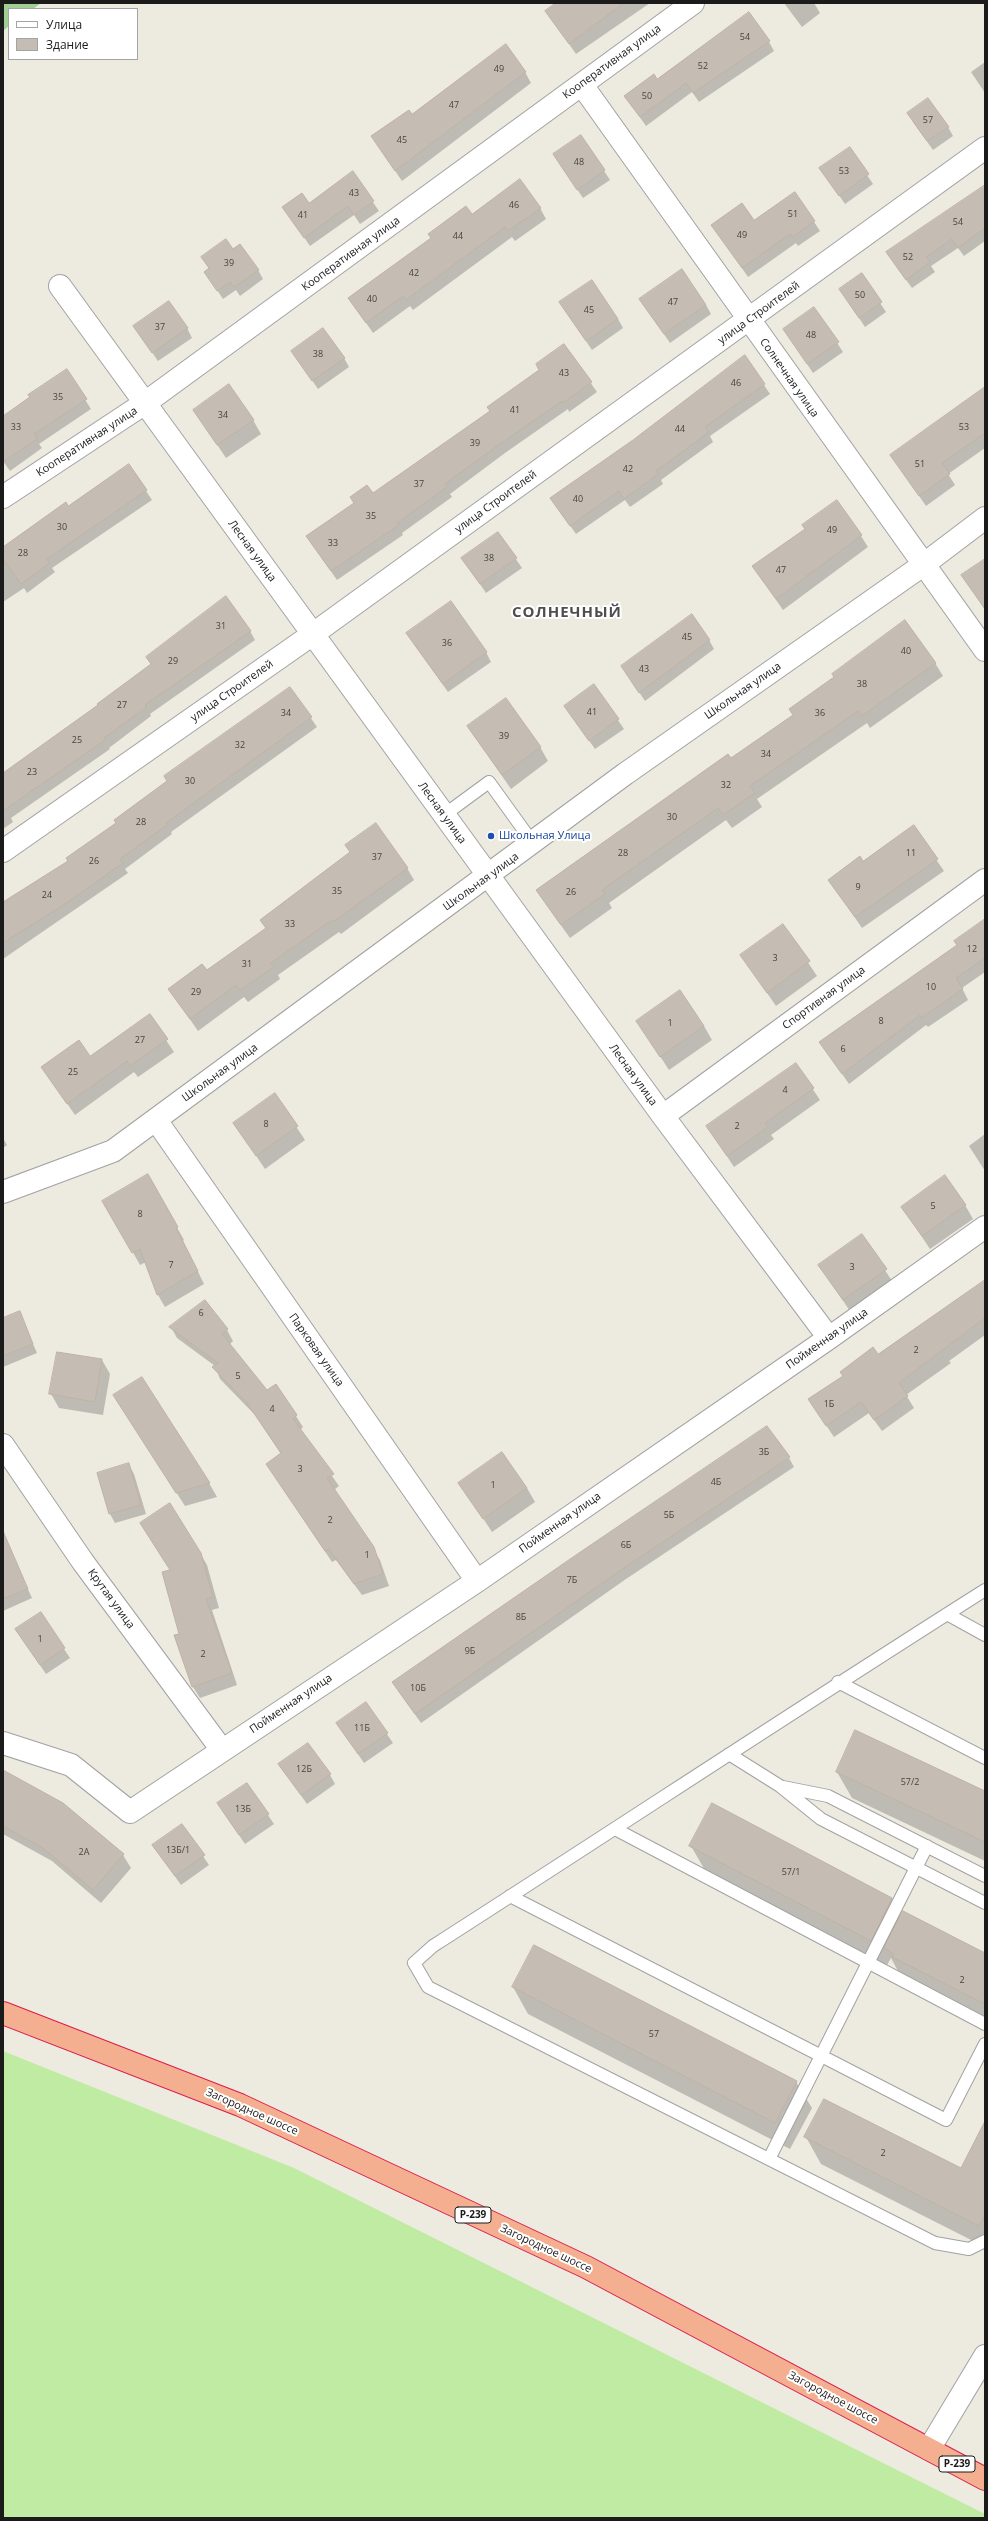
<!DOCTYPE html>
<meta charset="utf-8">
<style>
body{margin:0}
#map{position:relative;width:988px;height:2521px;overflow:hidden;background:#edeae0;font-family:"Open Sans",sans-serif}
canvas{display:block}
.frame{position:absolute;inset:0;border:4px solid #1b1b1b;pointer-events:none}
.legend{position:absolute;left:8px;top:8px;width:130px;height:52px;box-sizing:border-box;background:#fff;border:1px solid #a4a4a4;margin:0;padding:5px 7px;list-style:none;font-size:12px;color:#1b1b1b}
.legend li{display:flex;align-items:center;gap:8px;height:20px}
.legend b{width:20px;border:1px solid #a4a4a4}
</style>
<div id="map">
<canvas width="988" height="2521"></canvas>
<div class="frame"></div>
<ul class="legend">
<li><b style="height:5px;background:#fff"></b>Улица</li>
<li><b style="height:11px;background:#c5bdb3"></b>Здание</li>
</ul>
</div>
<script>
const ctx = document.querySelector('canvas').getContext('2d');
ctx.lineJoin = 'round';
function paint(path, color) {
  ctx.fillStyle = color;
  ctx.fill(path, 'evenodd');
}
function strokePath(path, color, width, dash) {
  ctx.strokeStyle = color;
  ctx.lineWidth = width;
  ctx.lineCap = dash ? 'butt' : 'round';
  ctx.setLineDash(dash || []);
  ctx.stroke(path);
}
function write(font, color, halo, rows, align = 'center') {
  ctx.font = font + ' "Open Sans",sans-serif';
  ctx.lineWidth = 4;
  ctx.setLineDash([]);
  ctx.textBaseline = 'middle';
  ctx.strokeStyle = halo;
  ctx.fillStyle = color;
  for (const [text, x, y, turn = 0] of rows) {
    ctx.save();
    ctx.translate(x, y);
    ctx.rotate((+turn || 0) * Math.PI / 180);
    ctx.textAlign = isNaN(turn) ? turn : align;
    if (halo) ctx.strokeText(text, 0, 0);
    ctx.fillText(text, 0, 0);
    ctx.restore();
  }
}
paint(new Path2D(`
 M3 2051 294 2168 985 2514V2518H3Z`), '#bfeba3');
paint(new Path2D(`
 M3 3H41L33 9H9V26L3 31Z`), '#9fcf93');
paint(new Path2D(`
 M558 3H650L576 54 546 11Z
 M784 3H814L820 13 802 27Z
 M769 42 774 51 699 102 692 92 646 126 625 96 657 80Z
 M985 62V93L971 72Z
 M525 72 531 83 402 181 372 137 412 116Z
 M913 122 948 127 953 136 933 150Z
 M581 136 610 180 583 198 554 155Z
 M849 148 873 184 845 204 821 169Z
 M353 173 379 211 360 224 354 215 310 246 283 207 309 204Z
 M985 186V241L964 256 958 248 931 266 935 272 912 288 893 262Z
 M795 193 820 231 798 246 796 243 748 277 712 225 754 221Z
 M540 208 546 219 515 241 512 237 413 310 410 306 373 333 349 298 472 216Z
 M233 250 258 270 263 279 240 296 236 290 223 299 211 281 210 269 202 257Z
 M861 274 886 312 865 327 840 289Z
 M706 305 711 314 670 343 646 308Z
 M814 308 843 352 813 373 784 329Z
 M566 312 618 319 623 328 592 350Z
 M187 328 192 338 158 361 140 335Z
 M564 345 597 392 569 412 568 409 505 453 450 494 452 497 402 533 403 535 337 580 307 537 373 494 491 412 540 370Z
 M745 357 770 394 710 436 713 442 661 480 663 484 630 507 625 500 576 534 557 507 634 441Z
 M344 358 349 367 318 389 298 360Z
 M66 370 91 409 39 444 42 448 10 471 3 461V417Z
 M985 387V448L948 474 955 485 926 506 891 455Z
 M194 410 253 420 261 434 226 458Z
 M129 465 152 500 52 568 55 572 27 593 24 588 3 602V548L68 508Z
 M498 533 522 568 486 593 463 559Z
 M861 536 868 547 783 610 753 567Z
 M985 560V610L963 576Z
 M250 631 255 640 150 714 151 716 109 748 110 749 11 818 13 822 3 829V782L100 706Z
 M709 640 714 649 645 701 622 666Z
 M413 643 486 652 491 662 448 692Z
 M935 663 943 676 870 728 867 723 757 799 762 807 732 828 726 820 609 903 612 908 570 938 545 903 731 760Z
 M594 685 624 729 595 749 571 715Z
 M290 688 317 727 171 832 172 834 125 869 128 873 3 959V903L69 862Z
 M468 727 540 747 548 761 511 789Z
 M913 826 944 871 862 928 829 880 863 862Z
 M407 868 414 880 341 934 339 932 278 975 280 979 248 1002 244 997 198 1031 169 989 206 972 266 929 261 920Z
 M985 920V972L962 988 968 1000 928 1027 926 1025 849 1084 821 1043 958 946Z
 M783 925 817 976 776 1006 741 955Z
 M150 1016 174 1052 138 1077 134 1072 75 1115 42 1067 90 1058Z
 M637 1021 704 1026 712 1040 669 1070Z
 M796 1064 820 1100 771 1135 774 1139 734 1167 707 1126Z
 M275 1095 305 1140 265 1169 234 1123Z
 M985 1134V1171L969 1146Z
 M3 1138 7 1145 3 1148Z
 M148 1176 184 1240 183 1241 204 1284 165 1307 158 1295 146 1262 140 1265 104 1201Z
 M965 1205 973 1219 930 1249 902 1207Z
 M862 1235 894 1284 852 1314 819 1265Z
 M985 1281V1335L949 1361 951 1363 906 1395 914 1408 882 1431 869 1413 834 1437 809 1400 878 1356Z
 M19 1312 37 1353 3 1367V1319Z
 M171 1327 227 1330 233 1341 229 1345 267 1391 276 1385 303 1427 300 1430 339 1486 334 1490 380 1560 389 1586 362 1595 336 1560 332 1562 274 1475 281 1454 255 1415 220 1379 215 1366 177 1338Z
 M102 1360 110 1374 103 1415 59 1408 51 1394Z
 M141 1378 209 1483 217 1497 185 1506 123 1409Z
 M789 1458 794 1467 626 1579 421 1723 399 1692 394 1683Z
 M129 1465 134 1474 146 1514 115 1523 110 1514Z
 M460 1483 527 1488 535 1502 492 1532Z
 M200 1553 207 1565 219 1608 212 1610 237 1685 200 1698 193 1687 180 1634 170 1571Z
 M12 1555 32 1598 3 1611V1559Z
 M40 1613 70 1658 46 1674 22 1639Z
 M366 1704 393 1743 364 1763 343 1732Z
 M837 1772 985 1792V1861L852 1798Z
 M285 1773 330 1775 335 1784 307 1804Z
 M3 1774 123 1855 131 1868 101 1903 52 1861 3 1834Z
 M247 1784 274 1824 245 1844 224 1813Z
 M182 1826 209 1865 181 1885 159 1854Z
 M691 1846 892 1898 901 1916 985 1954V2022L900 1975 891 1958 886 1967 706 1872Z
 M513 1987 796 2082 812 2108 790 2149 528 2014Z
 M985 2123V2247L821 2164 806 2137 961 2170Z`), '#0003');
const building = new Path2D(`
 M556 3H624L569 44 545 11Z
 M749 12 770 41 693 93 686 83 640 117 624 96 654 74 657 79Z
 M506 44 526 72 395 171 371 136 409 110 412 114Z
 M928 98 949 127 927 141 907 113Z
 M581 135 605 170 577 190 553 154Z
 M850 147 869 174 839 196 819 168Z
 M353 171 374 201 354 215 348 206 304 238 282 207 302 193 309 203Z
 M520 179 541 208 508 231 505 227 406 300 403 296 366 323 348 298 431 238 428 234 466 206 472 214Z
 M985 185V228L958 248 952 239 926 257 930 262 906 280 886 252Z
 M795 192 815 221 792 237 790 234 742 268 711 225 742 203 754 220Z
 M226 239 233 249 240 244 259 270 234 287 230 282 217 291 204 272 209 268 201 257Z
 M682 269 706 305 664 334 639 299Z
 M862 273 882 302 859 318 839 289Z
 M592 280 618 319 586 341 559 302Z
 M169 301 188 328 152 353 133 326Z
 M814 307 839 342 807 364 783 329Z
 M323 328 345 358 312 381 291 351Z
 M564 344 592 382 563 403 562 401 500 444 445 484 447 487 397 523 399 525 331 571 306 536 354 503 350 497 367 485 373 493 490 411 487 407 539 370 536 364Z
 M745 355 765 384 705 427 709 432 656 471 658 474 624 499 619 491 570 526 550 498 633 440Z
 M67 369 87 399 34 434 37 439 3 462V416L30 397 28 395Z
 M229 384 254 420 217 445 193 410Z
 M985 387V433L942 463 950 474 919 496 890 455Z
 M129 464 147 490 47 559 50 563 21 584 3 559V547L66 502 68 506Z
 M837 500 862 535 776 599 752 566 805 529 802 525Z
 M498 532 517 558 480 584 461 558Z
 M985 559V609L961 575Z
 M226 596 251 631 145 705 147 707 104 738 105 740 3 811V773L98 705 97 704 151 664 146 657Z
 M451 601 487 652 443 684 406 633Z
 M692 614 710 640 639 693 621 666Z
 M905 620 936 663 862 716 858 711 750 786 755 793 723 815 718 808 602 890 605 894 561 925 536 890 728 754 731 758 793 715 789 709 834 677 832 674Z
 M594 684 619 719 589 741 564 706Z
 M290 687 312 717 166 823 167 825 120 859 123 863 65 904 3 943V902L68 861 66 858 116 823 114 820 167 781 164 776Z
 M506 698 541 747 502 775 467 726Z
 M376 823 408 868 333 922 332 920 271 963 274 967 240 990 236 985 190 1019 168 989 202 964 207 970 266 928 260 920 350 852 345 845Z
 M914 825 938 859 855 917 828 880 860 856 863 861Z
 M985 919V958L956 978 963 989 921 1018 920 1015 842 1074 819 1042 957 945 954 941Z
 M783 924 810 961 767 993 740 955Z
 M680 990 704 1026 660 1057 636 1021Z
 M150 1014 168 1039 130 1066 127 1061 67 1104 41 1067 79 1040 90 1056Z
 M796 1063 814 1088 765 1123 768 1127 727 1156 706 1126Z
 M275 1093 298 1126 256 1156 233 1123Z
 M148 1174 178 1227 176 1228 198 1271 157 1295 140 1249 132 1253 102 1201Z
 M945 1175 966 1205 922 1236 901 1207Z
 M862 1234 887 1269 843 1300 818 1265Z
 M985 1280V1318L899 1383 908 1396 874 1420 861 1402 826 1426 808 1399 843 1376 840 1372 873 1347 878 1354Z
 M205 1300 228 1329 222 1334 267 1390 276 1384 297 1415 293 1419 334 1474 327 1478 374 1547 383 1574 354 1584 329 1549 325 1551 266 1464 281 1453 247 1403 212 1367 218 1363 169 1327Z
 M20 1311 33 1344 3 1356V1318Z
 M57 1352 102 1359 95 1402 49 1394Z
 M142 1377 210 1483 176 1493 113 1395Z
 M767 1426 790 1457 621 1570 415 1714 392 1682 576 1555Z
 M502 1452 527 1488 483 1519 458 1483Z
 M129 1463 141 1505 109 1514 97 1473Z
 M170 1503 201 1553 213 1597 206 1599 232 1673 192 1687 174 1635 179 1634 162 1572 170 1570 140 1523Z
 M3 1531 28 1589 3 1599Z
 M41 1612 65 1648 40 1665 15 1629Z
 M366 1702 388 1733 358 1754 336 1723Z
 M855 1730 985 1791V1842L836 1772Z
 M308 1743 331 1774 301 1795 278 1764Z
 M3 1770 63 1803 124 1854 93 1890 43 1848 3 1826Z
 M247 1783 269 1814 239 1835 217 1803Z
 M712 1803 892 1898 871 1941 689 1846Z
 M182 1824 205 1855 175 1876 152 1845Z
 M903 1911 985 1953V2004L892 1957 894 1954 884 1948Z
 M534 1945 797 2081 775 2123 512 1987Z
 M824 2099 961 2168 985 2121V2215L979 2226 804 2137Z`);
paint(building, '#c5bdb3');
strokePath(building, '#bfb2a2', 1);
const service = new Path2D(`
 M444 815 489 782 533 843
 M985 1590C800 1707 617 1828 433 1946L414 1963 428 1987 935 2243 969 2249 985 2241
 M947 1614 985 1635
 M838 1682 985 1758
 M729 1754 780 1786 821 1819 985 1903
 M783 1787 828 1796 985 1876
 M615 1829 985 2024
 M510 1896 946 2120 985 2044
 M769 2159 927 1846`);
const minor = new Path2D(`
 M582 85 985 650
 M60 286 663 1116 829 1338
 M3 497 145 403 693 3
 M3 851 313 634 985 148
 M663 1116 985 880
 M156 1120 477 1581
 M3 1192 113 1151 625 774 923 565 985 518
 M3 1445 83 1562 222 1750
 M3 1743 71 1765 130 1812 477 1581 829 1338 985 1227
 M929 2449 985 2356`);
const trunk = new Path2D(`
 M3 2013 240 2105 586 2267 985 2479`);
strokePath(service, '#a2a2a2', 14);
strokePath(minor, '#a2a2a2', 24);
strokePath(trunk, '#dc1c4c', 24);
strokePath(service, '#fff', 12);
strokePath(minor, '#fff', 22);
strokePath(trunk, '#f4af90', 22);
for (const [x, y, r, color] of [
 [491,836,4,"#1a4fb4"]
]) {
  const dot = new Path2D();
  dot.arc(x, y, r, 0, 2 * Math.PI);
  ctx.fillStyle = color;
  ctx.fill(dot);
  strokePath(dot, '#fff', 1.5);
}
write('9px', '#464441', null, [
 ["54",745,37],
 ["52",703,66],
 ["49",499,69],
 ["50",647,96],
 ["47",454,105],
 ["57",928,120],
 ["45",402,140],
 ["48",579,162],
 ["53",844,171],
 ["43",354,193],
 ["46",514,205],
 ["51",793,214],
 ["41",303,215],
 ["54",958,222],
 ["49",742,235],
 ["44",458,236],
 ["52",908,257],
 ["39",229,263],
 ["42",414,273],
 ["50",860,295],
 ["40",372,299],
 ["47",673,302],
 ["45",589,310],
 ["37",160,327],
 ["48",811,335],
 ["38",318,354],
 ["43",564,373],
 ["46",736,383],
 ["35",58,397],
 ["41",515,410],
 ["34",223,415],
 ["33",16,427],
 ["53",964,427],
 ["44",680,429],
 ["39",475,443],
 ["51",920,464],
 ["42",628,469],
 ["37",419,484],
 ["40",578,499],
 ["35",371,516],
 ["30",62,527],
 ["49",832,530],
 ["33",333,543],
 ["28",23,553],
 ["38",489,558],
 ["47",781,570],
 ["31",221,626],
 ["45",687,637],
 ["36",447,643],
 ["40",906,651],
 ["29",173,661],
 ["43",644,669],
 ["38",862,684],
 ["27",122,705],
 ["41",592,712],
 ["34",286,713],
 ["36",820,713],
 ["39",504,736],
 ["25",77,740],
 ["32",240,745],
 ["34",766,754],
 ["23",32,772],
 ["30",190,781],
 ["32",726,785],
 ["30",672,817],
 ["28",141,822],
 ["28",623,853],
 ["11",911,853],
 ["37",377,857],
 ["26",94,861],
 ["9",858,887],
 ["35",337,891],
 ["26",571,892],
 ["24",47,895],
 ["33",290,924],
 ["12",972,949],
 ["3",775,958],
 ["31",247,964],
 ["10",931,987],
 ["29",196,992],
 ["8",881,1021],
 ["1",670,1023],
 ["27",140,1040],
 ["6",843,1049],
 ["25",73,1072],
 ["4",785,1090],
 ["8",266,1124],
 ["2",737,1126],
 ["5",933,1206],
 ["8",140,1214],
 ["7",171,1265],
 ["3",852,1267],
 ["6",201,1313],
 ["2",916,1350],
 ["5",238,1376],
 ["1Б",829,1404],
 ["4",272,1409],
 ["3Б",764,1452],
 ["3",300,1469],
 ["4Б",716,1482],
 ["1",493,1485],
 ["5Б",669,1515],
 ["2",330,1520],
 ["6Б",626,1545],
 ["1",367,1555],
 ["7Б",572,1580],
 ["8Б",521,1617],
 ["1",40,1639],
 ["9Б",470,1651],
 ["2",203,1654],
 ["10Б",418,1688],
 ["11Б",362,1728],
 ["12Б",304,1769],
 ["57/2",910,1782],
 ["13Б",243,1809],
 ["13Б/1",178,1850],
 ["2А",84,1852],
 ["57/1",791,1872],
 ["2",962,1980],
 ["57",654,2034],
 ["2",883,2153]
]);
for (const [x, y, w] of [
 [473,2215,36],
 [957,2464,36]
]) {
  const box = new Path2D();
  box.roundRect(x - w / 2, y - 8, w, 16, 3);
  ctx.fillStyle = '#fff';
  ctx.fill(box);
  strokePath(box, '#1b1b1b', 1);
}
write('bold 10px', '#1b1b1b', null, [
 ["Р-239",473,2215],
 ["Р-239",957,2464]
]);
write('11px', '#1b1b1b', '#fff', [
 ["Кооперативная улица",612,62,-36],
 ["Кооперативная улица",351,254,-36],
 ["улица Строителей",759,313,-36],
 ["Солнечная улица",789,378,55],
 ["Кооперативная улица",87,442,-33],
 ["улица Строителей",496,502,-36],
 ["Лесная улица",252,551,54],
 ["улица Строителей",232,691,-35],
 ["Школьная улица",743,691,-35],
 ["Лесная улица",442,813,54],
 ["Школьная улица",481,882,-36],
 ["Спортивная улица",824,998,-36],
 ["Школьная улица",220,1073,-36],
 ["Лесная улица",633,1075,54],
 ["Пойменная улица",827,1339,-35],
 ["Парковая улица",316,1350,55],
 ["Пойменная улица",560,1523,-35],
 ["Крутая улица",111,1599,54],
 ["Пойменная улица",291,1704,-34],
 ["Загородное шоссе",252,2112,24],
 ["Загородное шоссе",546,2249,25],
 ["Загородное шоссе",833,2398,28]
]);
write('11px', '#164399', '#fff', [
 ["Школьная Улица",499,836]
], 'left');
ctx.letterSpacing = '1px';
write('bold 15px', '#4e4e4e', '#fff', [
 ["СОЛНЕЧНЫЙ",567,613]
]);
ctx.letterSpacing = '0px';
</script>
